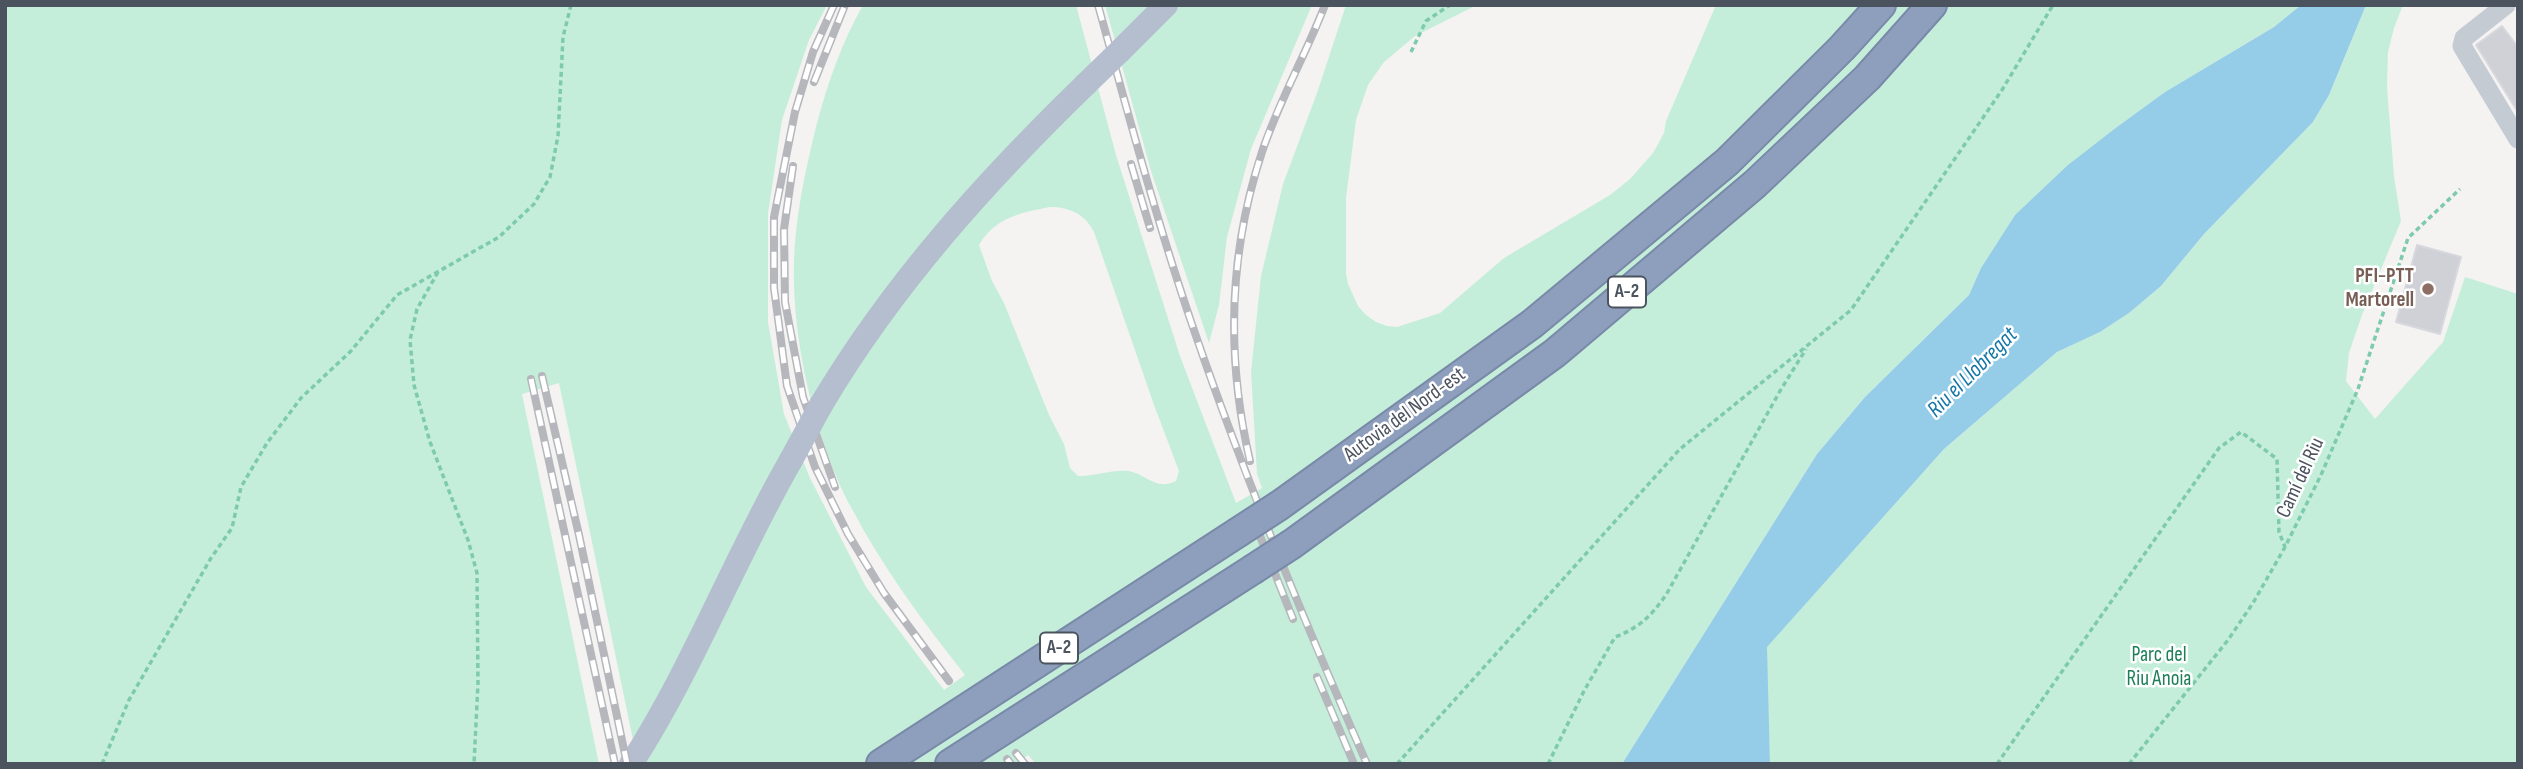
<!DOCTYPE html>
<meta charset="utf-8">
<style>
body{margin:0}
#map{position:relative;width:2523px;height:769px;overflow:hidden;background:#f4f3f2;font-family:"Sofia Sans Condensed",sans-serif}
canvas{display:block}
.frame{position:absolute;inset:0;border:7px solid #4b535f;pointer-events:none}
</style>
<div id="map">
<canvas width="2523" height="769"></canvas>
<div class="frame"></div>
</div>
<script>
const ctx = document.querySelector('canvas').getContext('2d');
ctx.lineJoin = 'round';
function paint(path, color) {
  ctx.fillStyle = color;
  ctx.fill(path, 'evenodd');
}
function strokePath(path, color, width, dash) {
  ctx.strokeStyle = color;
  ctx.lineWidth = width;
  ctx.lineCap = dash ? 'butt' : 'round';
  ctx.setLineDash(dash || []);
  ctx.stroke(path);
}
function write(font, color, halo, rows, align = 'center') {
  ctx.font = font + ' "Sofia Sans Condensed",sans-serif';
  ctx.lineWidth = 5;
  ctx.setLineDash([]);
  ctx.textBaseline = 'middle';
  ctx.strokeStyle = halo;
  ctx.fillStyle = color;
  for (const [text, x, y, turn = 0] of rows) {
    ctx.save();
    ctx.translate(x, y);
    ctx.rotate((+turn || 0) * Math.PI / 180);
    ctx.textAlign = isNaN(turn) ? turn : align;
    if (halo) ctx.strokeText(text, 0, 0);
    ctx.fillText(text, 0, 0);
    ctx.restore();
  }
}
paint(new Path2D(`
 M5 5H827L809 40 782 120 768 214V322L784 414 810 478 866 587 944 690 965 675C924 623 883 568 852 509 811 433 786 317 796 232 800 195 808 159 817 123 828 82 842 42 863 5H1076L1116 155 1180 356 1236 503 1262 488 1257 474 1251 372 1261 276 1283 184 1317 93 1346 5H1477L1415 36 1384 62 1368 85 1356 120 1346 198V273L1348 284 1358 306 1366 315 1376 322 1387 326 1397 327 1440 313 1504 258 1610 195 1630 179 1653 153 1664 133 1666 121 1716 5H2301L2274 27 2165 92 2117 127 2015 215 1981 268 1969 295 1865 397 1817 454 1622 764H1036L1028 755 1016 764H638L559 383 522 394 599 764H5ZM1050 207C1069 207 1085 214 1094 232L1154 405 1179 471 1176 481C1155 491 1148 475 1129 471 1113 469 1095 476 1078 476L1070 468 1064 444 1049 415 1004 303 992 281 979 245C996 217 1020 213 1050 207Z
 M1105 5H1312L1251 149 1227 237 1219 305 1209 343 1151 171Z
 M2366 5H2403L2394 28 2388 52 2387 87 2394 176 2401 221 2362 315 2349 353 2346 381 2375 419 2443 342 2465 277 2518 294V764H1770L1766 647 1944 449 2057 352 2100 332 2129 313 2161 286 2204 234 2313 122 2329 95Z`), '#c5eeda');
paint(new Path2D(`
 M2301 5H2366L2329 95 2313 122 2204 234 2161 286 2129 313 2100 332 2057 352 1944 449 1767 647 1770 764H1622L1817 454 1865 397 1969 295 1981 268 2015 215 2068 165 2117 127 2165 92 2274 27Z`), '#95cce8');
const building = new Path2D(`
 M2502 26 2518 47V112L2476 45Z
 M2417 245 2461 257 2440 334 2396 322Z`);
paint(building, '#d0d1d6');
strokePath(building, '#d7d8dd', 2);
const highway = new Path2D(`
 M1280 505 1532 324 1727 162 1842 48 1881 5
 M1292 544 1555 353 1755 184 1867 78 1932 5
 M881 764 1237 533
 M950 764 1252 570`);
strokePath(highway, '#798aa9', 32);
strokePath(new Path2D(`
 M1411 52 1426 21 1450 5
 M438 272 417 309 410 340 414 385 430 442 468 540 477 573 478 683 474 764
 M102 764 129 700 211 558 232 528 241 487 267 443 301 398 351 351 397 295 499 237 534 204 550 177 558 136 563 37 571 5
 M1397 764 1680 449 1851 310 2002 90 2053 5
 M1548 764 1584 691 1615 637C1639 628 1651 616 1666 595L1780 391 1806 349
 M1997 764 2219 448 2241 432 2277 459 2279 532 2285 547
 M2129 764 2228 640 2253 603 2285 547 2321 475 2358 389 2408 238 2460 189`), '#7ecaae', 3.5, [5, 3.5]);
strokePath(new Path2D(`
 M2506 5 2464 38 2462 46 2518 139`), '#c4cbd2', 19);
strokePath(new Path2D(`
 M1120 51 1166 5
 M821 405C893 284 985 182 1086 84
 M631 764C693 668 734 559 791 460`), '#b4becf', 24);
strokePath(highway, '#8e9fbd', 28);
const rail = new Path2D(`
 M834 5 813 52 795 112 774 217V288L787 386 815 467 848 534 884 593 949 681
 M1098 5C1129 116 1158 227 1196 336 1246 481 1305 623 1367 764
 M814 82 845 5
 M1131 164 1150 228
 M793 166 784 229 785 302 803 397 835 487
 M542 376 579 535 627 764
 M531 379 615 764
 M1250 461C1226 357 1229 252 1262 152 1279 101 1306 54 1325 5
 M1254 521 1293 619
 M1317 677 1354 764
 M1016 753 1025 764
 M1007 759 1011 764`);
strokePath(rail, '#b5b7bc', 8);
strokePath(rail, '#fff', 5, [16]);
const highwayBridge = new Path2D(`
 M1237 533 1280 505
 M1252 570 1292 544`);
strokePath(highwayBridge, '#798aa9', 32, []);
strokePath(new Path2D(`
 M1086 84 1120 51
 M791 460 821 405`), '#b4becf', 24);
strokePath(highwayBridge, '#8e9fbd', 28);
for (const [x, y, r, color] of [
 [2428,289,7,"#8d6e63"]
]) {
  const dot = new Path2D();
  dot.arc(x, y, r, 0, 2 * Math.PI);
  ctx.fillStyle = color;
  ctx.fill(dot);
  strokePath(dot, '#fff', 2.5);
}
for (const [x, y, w] of [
 [1627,292,38],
 [1059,648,38]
]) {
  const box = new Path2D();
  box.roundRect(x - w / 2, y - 15.5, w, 31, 5);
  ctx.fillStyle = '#fff';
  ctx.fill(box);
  strokePath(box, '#4b535f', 2);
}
write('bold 19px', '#4b535f', null, [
 ["A-2",1627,292],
 ["A-2",1059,648]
]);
write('bold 21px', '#785e54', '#fff', [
 ["PFI-PTT",2414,277],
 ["Martorell",2414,301]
], 'right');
write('21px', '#4b535f', '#fff', [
 ["Autovia del Nord-est",1405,415,-36],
 ["Camí del Riu",2301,478,-65]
]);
write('21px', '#1e7e5a', '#fff', [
 ["Parc del",2159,656],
 ["Riu Anoia",2159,680]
]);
write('italic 23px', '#1576a7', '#fff', [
 ["Riu el Llobregat",1973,373,-45]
]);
</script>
